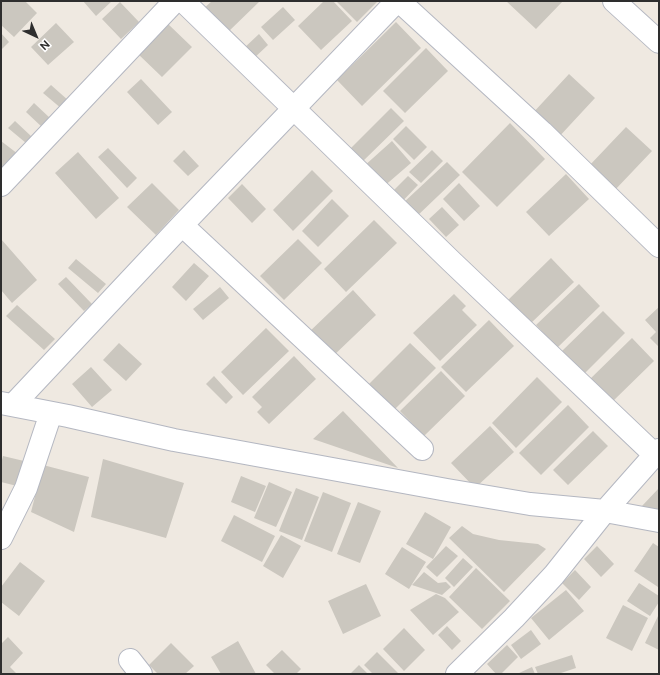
<!DOCTYPE html>
<style>
body{margin:0}
#map{position:relative;width:660px;height:675px;overflow:hidden;background:#efe9e1;font-family:Figtree,sans-serif}
canvas{display:block}
.frame{position:absolute;inset:0;border:2px solid #2e2e2e;pointer-events:none}
.north{position:absolute;left:16px;top:16px;width:40px;height:40px;-webkit-text-stroke:3px #fff;paint-order:stroke;rotate:136deg;font-size:11px;font-weight:700;line-height:16px;text-align:center;color:#2e2e2e}
.north::after{content:'';display:block;margin:auto;width:14px;height:18px;background:#2e2e2e;clip-path:polygon(50% 0,100% 100%,50% 72%,0 100%)}
</style>
<div id="map">
<canvas width="660" height="675"></canvas>
<div class="frame"></div>
<div class="north">N</div>
</div>
<script>
const ctx = document.querySelector('canvas').getContext('2d');
ctx.lineJoin = 'round';
function paint(path, color) {
  ctx.fillStyle = color;
  ctx.fill(path, 'evenodd');
}
function strokePath(path, color, width, dash) {
  ctx.strokeStyle = color;
  ctx.lineWidth = width;
  ctx.lineCap = dash ? 'butt' : 'round';
  ctx.setLineDash(dash || []);
  ctx.stroke(path);
}
paint(new Path2D(`
 M1 1H25L37 13 14 37 1 25Z
 M83 1H112L96 16Z
 M212 1H260L226 34 202 10Z
 M324 1H333L352 21 321 50 298 26Z
 M336 1H378L357 22Z
 M506 1H563L536 29Z
 M120 2 139 22 121 39 102 19Z
 M283 7 295 20 273 40 261 27Z
 M396 22 421 48 362 106 337 80Z
 M56 23 74 42 48 65 31 47Z
 M167 23 192 47 162 77 137 53Z
 M1 33 9 42 1 50Z
 M259 34 268 45 252 60 242 50Z
 M426 48 448 71 405 113 383 91Z
 M569 74 595 98 557 139 531 115Z
 M141 79 172 112 158 125 127 92Z
 M51 85 69 101 62 109 43 93Z
 M34 103 51 119 43 128 26 112Z
 M391 108 404 121 360 164 347 152Z
 M15 121 32 137 26 143 8 128Z
 M510 123 545 159 497 207 462 172Z
 M406 126 427 147 414 160 393 139Z
 M626 127 652 151 614 191 588 167Z
 M1 141 18 154 1 171Z
 M392 141 411 163 382 188 363 167Z
 M108 148 137 178 127 188 98 157Z
 M184 150 199 166 188 176 173 161Z
 M432 150 443 161 421 183 409 172Z
 M78 152 119 198 96 219 55 173Z
 M447 162 460 175 415 218 402 204Z
 M312 170 333 191 293 231 273 210Z
 M566 174 589 199 549 236 526 212Z
 M408 176 418 185 397 207 387 197Z
 M152 183 179 210 156 235 127 207Z
 M459 183 480 206 464 221 443 199Z
 M242 184 266 209 252 223 228 198Z
 M332 199 349 216 318 247 302 231Z
 M442 207 459 225 446 237 429 219Z
 M374 220 397 243 346 292 324 269Z
 M1 239 37 280 12 303 1 290Z
 M298 239 322 263 284 300 260 276Z
 M551 258 574 282 530 324 507 301Z
 M76 259 106 284 98 293 68 268Z
 M194 263 209 276 186 301 172 287Z
 M66 277 92 304 84 311 58 284Z
 M579 284 600 306 557 348 536 325Z
 M220 287 229 298 203 320 193 309Z
 M353 290 376 315 331 358 307 334Z
 M454 294 466 306 462 310 477 325 440 361 413 333Z
 M17 305 55 339 44 350 6 316Z
 M659 307V347L650 338 656 332 645 320Z
 M603 311 625 333 584 374 562 351Z
 M489 320 514 346 466 392 441 367Z
 M266 328 289 351 243 395 221 372Z
 M632 338 654 361 611 403 589 380Z
 M119 343 142 364 126 381 103 360Z
 M410 343 436 368 391 413 365 388Z
 M294 356 316 379 269 424 257 412 262 407 252 397Z
 M91 367 112 390 92 407 72 384Z
 M441 371 465 396 424 436 400 411Z
 M214 376 233 397 226 404 206 384Z
 M537 377 562 402 516 448 492 423Z
 M568 405 589 427 541 475 519 453Z
 M343 411 398 468 313 439Z
 M490 426 514 452 475 488 451 463Z
 M593 431 608 446 568 485 553 470Z
 M3 456 24 461 17 486 1 482V464Z
 M103 459 184 483 166 538 91 517Z
 M43 465 89 477 74 532 31 512Z
 M241 476 266 486 255 512 231 502Z
 M269 482 292 492 276 527 254 518Z
 M296 488 319 497 302 540 279 531Z
 M659 488V517L657 520 642 506Z
 M323 492 351 503 332 552 304 541Z
 M358 502 381 511 360 563 337 554Z
 M425 512 451 527 433 559 406 544Z
 M234 515 275 536 262 562 221 541Z
 M462 526 473 534 499 540 538 544 546 549 504 592 449 538Z
 M281 535 301 546 283 578 263 566Z
 M653 543 659 547V585L658 587 634 571Z
 M446 546 458 556 437 577 426 567Z
 M597 546 614 564 601 577 584 559Z
 M402 547 426 562 409 589 385 574Z
 M463 558 473 567 454 587 445 578Z
 M20 562 45 581 19 616 1 602V587Z
 M476 568 510 601 482 629 449 597Z
 M575 570 591 587 579 600 562 583Z
 M424 572 438 583 446 582 451 587 442 595 412 585Z
 M639 583 659 596V602L650 616 627 601Z
 M366 584 381 616 343 634 328 601Z
 M566 590 584 611 549 640 531 618Z
 M436 594 445 598 459 612 433 635 410 610Z
 M623 605 648 618 632 651 606 638Z
 M659 614V650L645 643Z
 M447 626 461 641 452 650 438 635Z
 M404 628 425 650 404 671 383 649Z
 M531 630 541 644 521 659 511 645Z
 M8 637 23 653 10 667 17 674H1V644Z
 M238 641 256 674H221L211 657Z
 M171 643 194 666 185 674H158L149 665Z
 M507 645 518 657 501 674H496L487 664Z
 M282 650 301 669 296 674H275L266 665Z
 M377 652 399 674H373L364 665Z
 M572 655 576 668 558 674H538L535 667Z
 M359 665 368 674H350Z
 M532 667 535 674H517Z`), '#cbc7bf');
const minor = new Path2D(`
 M183 1 452 262 655 455
 M399 1 542 132 659 246
 M614 1 659 42
 M1 185 175 1
 M182 225 422 449
 M1 403 68 416 174 440 447 490 530 504 605 511 659 521
 M13 405 182 225 397 1
 M1 538 26 488 51 413
 M130 660 141 674
 M457 674 514 618 554 575 605 511 659 450`);
strokePath(minor, '#b4b7c1', 24);
strokePath(minor, '#fff', 22);
</script>
